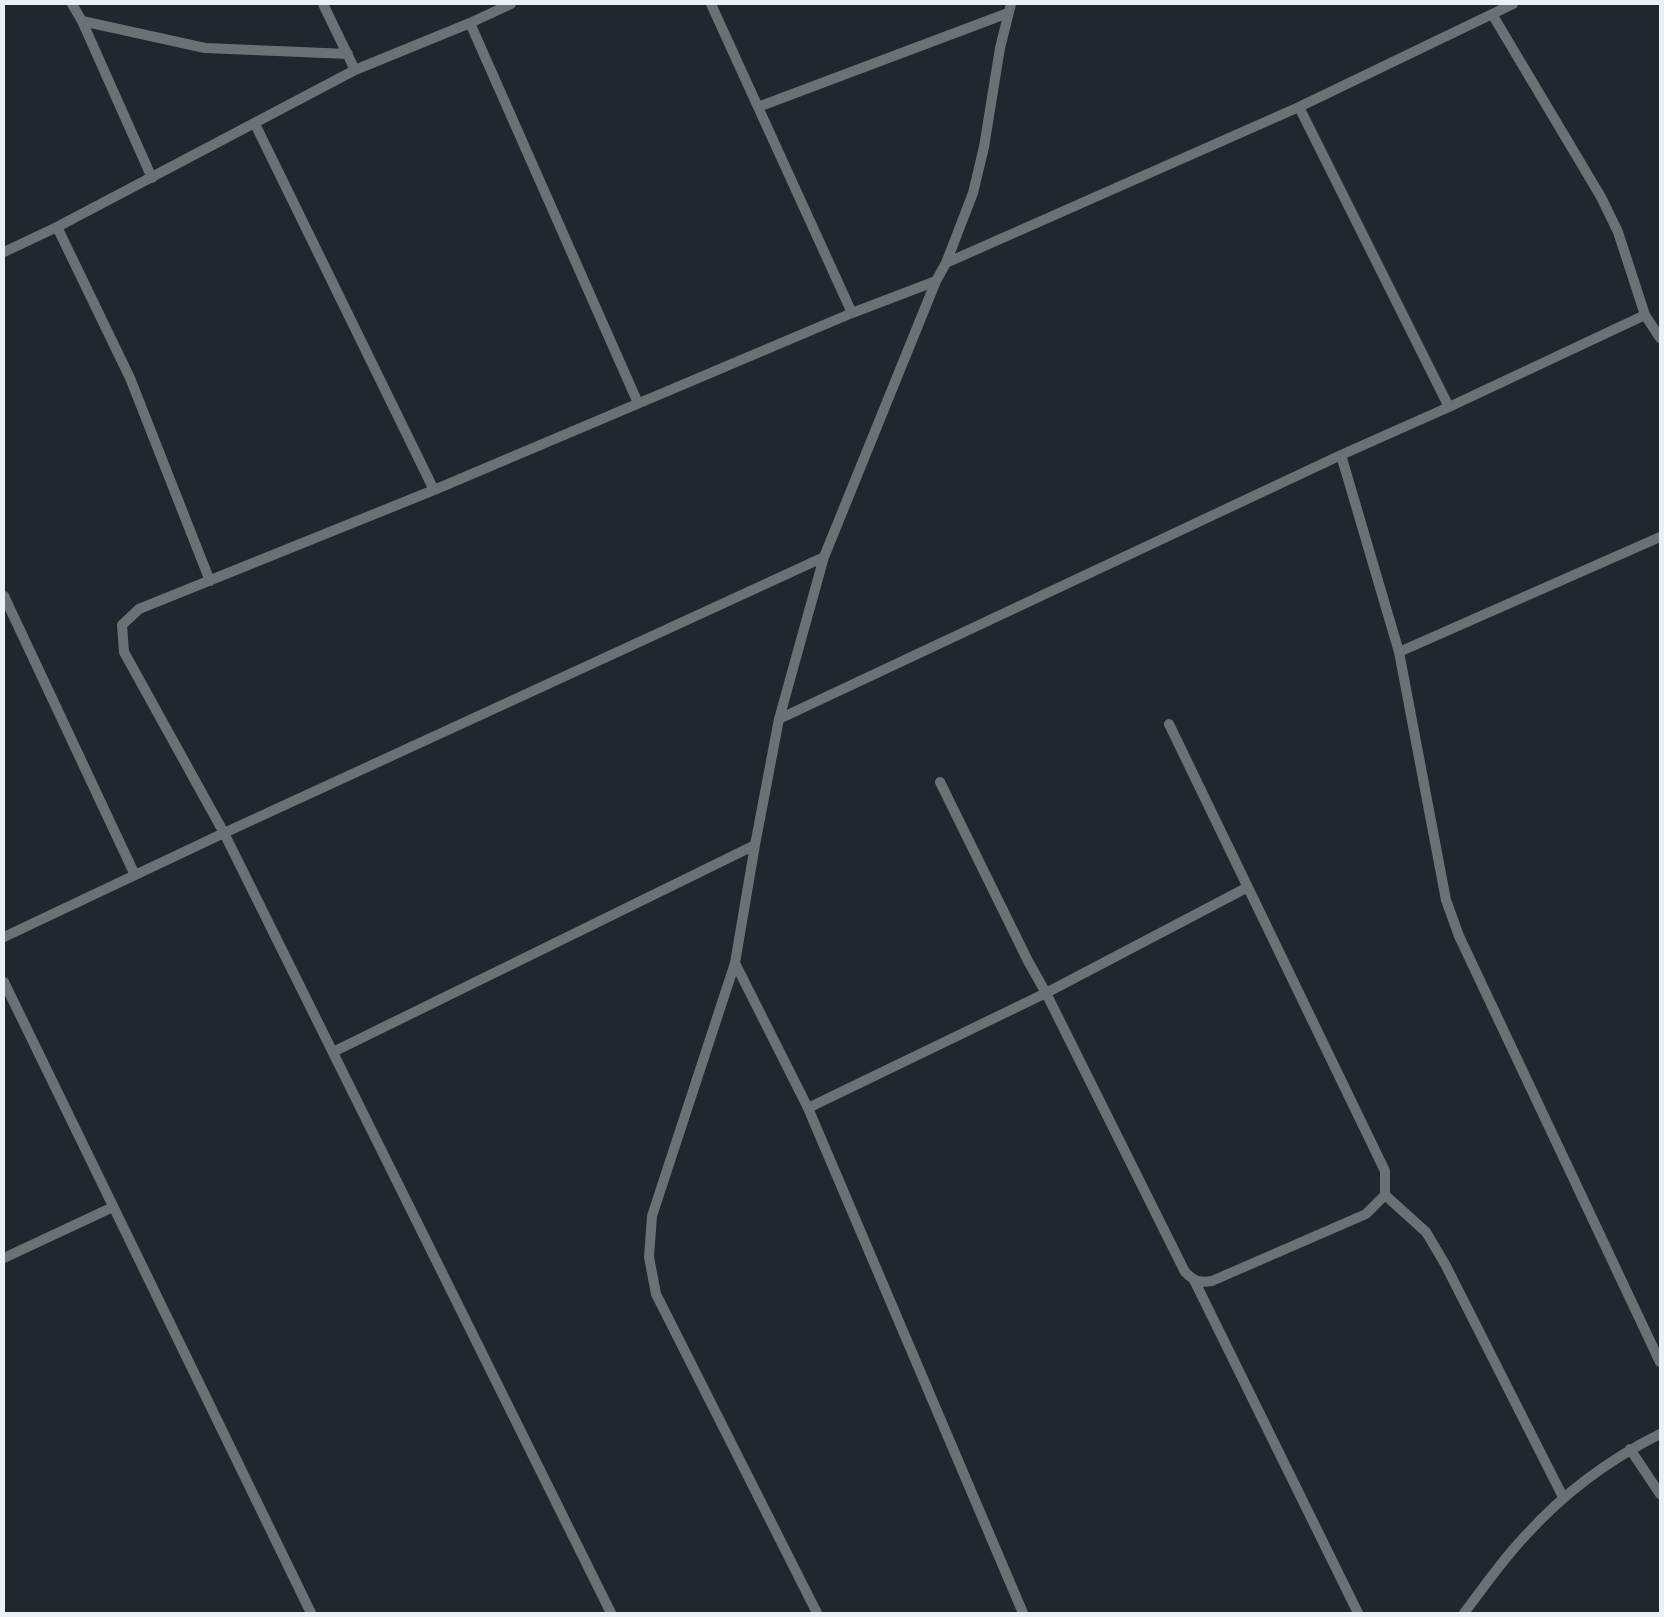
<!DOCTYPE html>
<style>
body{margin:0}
#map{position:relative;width:1664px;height:1617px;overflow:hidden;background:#1f272f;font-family:Mulish,sans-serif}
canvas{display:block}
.frame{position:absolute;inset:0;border:5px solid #eaf0f5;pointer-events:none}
</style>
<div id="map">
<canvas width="1664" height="1617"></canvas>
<div class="frame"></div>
</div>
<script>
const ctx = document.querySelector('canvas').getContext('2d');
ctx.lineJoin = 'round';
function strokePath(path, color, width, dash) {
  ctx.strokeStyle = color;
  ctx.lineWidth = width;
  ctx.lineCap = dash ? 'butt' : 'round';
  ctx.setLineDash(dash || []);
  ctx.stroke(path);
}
strokePath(new Path2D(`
 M72 4 82 21 152 178
 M323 4 355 70
 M711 4 852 313
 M1492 14 1601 197 1618 232 1645 315 1660 338
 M82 21 205 48 348 54
 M470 23 638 403
 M758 107 1008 13
 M1299 107 1449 407
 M255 124 434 490
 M57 227 130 378 210 581
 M4 252 57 227 355 70 470 23 511 4
 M946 263 1299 107 1513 4
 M1341 455 1399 652 1446 900 1459 936 1660 1362
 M4 596 135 875
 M1399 652 1660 537
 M779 719 1341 455 1449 407 1645 315
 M940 782 1028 961 1046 993 1185 1272C1194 1281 1200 1283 1212 1281L1366 1214 1385 1195V1171L1169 724
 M4 937 224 833 824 557
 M735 963 808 1108 1023 1613
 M4 982 311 1613
 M333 1052 755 845
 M808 1108 1046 993 1248 887
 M1385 1195 1426 1232 1445 1264 1563 1497
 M4 1258 113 1207
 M1194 1280 1358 1613
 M1630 1449 1660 1494
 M611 1613 224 833 124 652 122 625 139 609 434 490 852 313 936 281
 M817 1613 656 1294 649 1257 652 1216 735 963 755 845 779 719 824 557 936 281 946 263 973 193 984 147 1000 48 1011 4`), '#6c7175', 10);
strokePath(new Path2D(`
 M1464 1613C1484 1587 1503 1559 1526 1535 1564 1493 1610 1459 1660 1434`), '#6c7175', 10);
</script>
